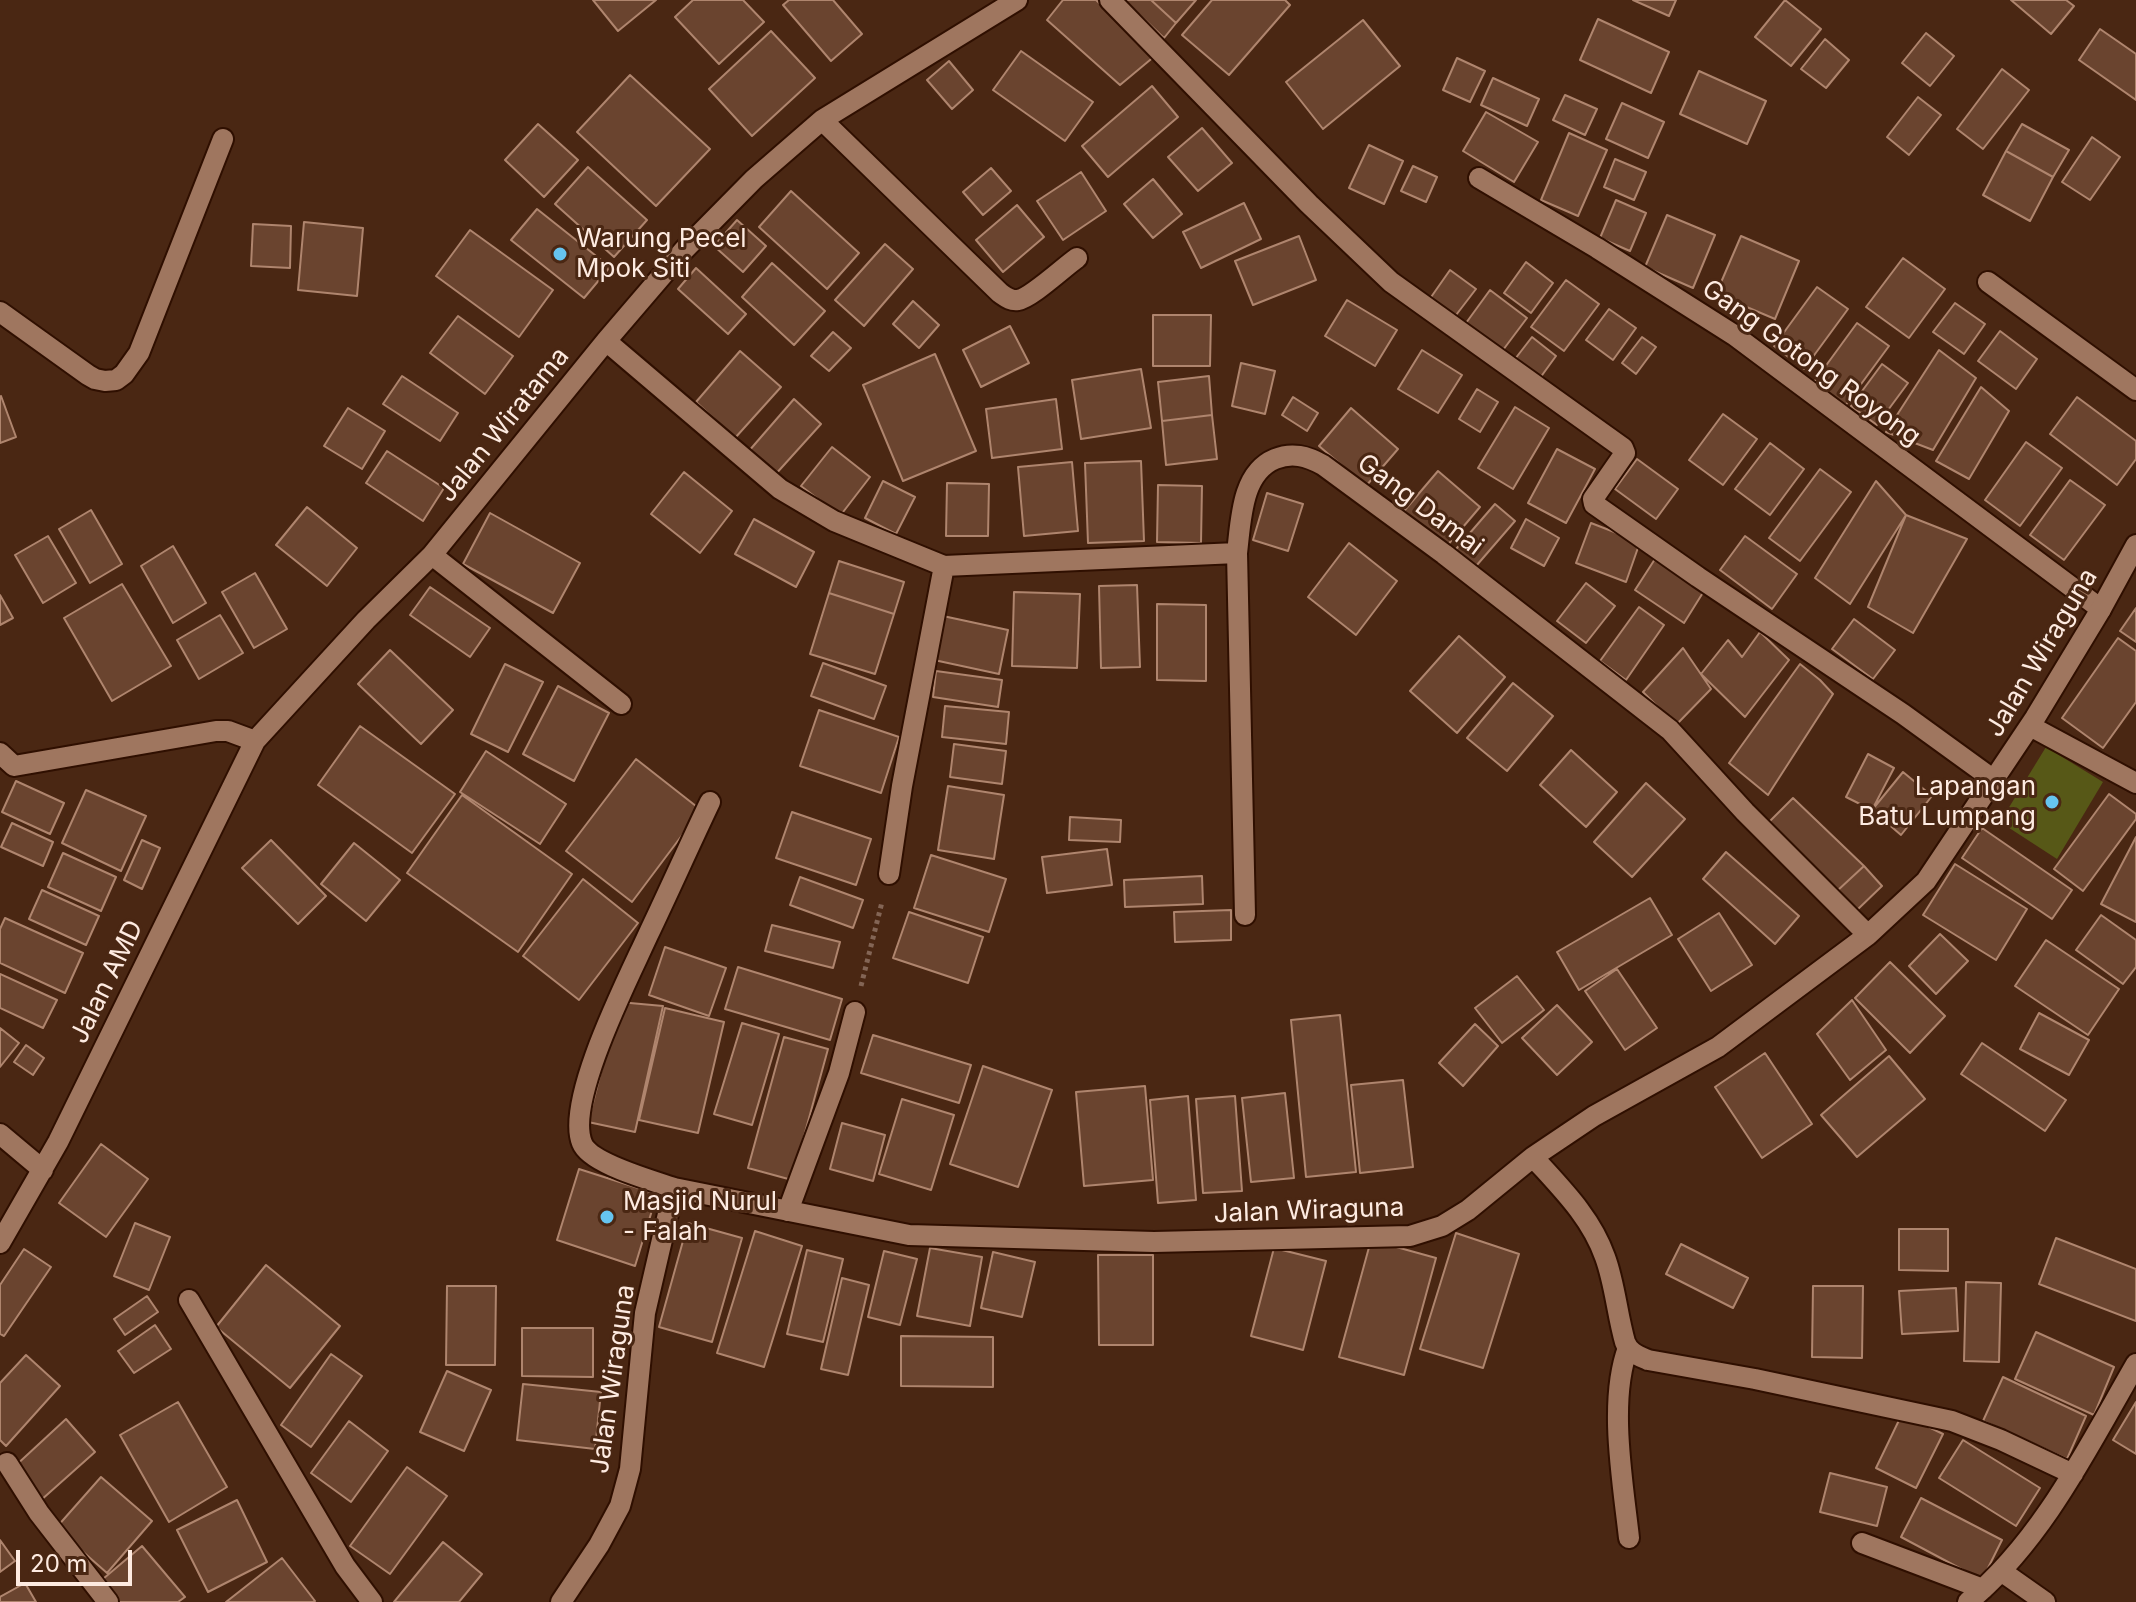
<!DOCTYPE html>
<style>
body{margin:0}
#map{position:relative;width:2136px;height:1602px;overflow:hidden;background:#4a2713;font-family:Inter,sans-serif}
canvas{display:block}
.scale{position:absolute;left:16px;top:1550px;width:116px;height:36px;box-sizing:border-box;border:4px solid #feebe1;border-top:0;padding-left:10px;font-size:24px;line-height:28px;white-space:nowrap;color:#feebe1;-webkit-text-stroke:6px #4a2713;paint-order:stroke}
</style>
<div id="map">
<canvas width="2136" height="1602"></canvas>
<div class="scale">20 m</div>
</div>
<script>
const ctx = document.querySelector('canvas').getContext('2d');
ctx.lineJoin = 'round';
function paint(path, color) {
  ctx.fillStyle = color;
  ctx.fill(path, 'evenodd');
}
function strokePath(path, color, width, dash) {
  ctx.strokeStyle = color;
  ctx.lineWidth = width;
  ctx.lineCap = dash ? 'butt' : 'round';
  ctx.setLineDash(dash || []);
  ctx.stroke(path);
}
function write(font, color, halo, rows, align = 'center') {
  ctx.font = font + ' Inter,sans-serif';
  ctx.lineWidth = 6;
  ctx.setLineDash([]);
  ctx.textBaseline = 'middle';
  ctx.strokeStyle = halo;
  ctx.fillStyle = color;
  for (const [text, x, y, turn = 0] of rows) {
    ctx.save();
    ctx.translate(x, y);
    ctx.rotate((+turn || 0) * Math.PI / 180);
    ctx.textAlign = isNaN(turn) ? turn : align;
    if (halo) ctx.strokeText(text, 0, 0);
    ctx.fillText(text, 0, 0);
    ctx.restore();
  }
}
paint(new Path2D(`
 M2046 747 2103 782 2057 859 2000 822Z`), '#575817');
const building = new Path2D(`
 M593 0H656L618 31Z
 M693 0H743L764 22 719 64 675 17Z
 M789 0H833L862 34 831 61 783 5Z
 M1063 0H1096L1156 55 1120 85 1047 20Z
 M1124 0H1151L1176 23 1164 38Z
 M1151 0H1196L1176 23Z
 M1212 0H1285L1290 5 1229 75 1182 35Z
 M1633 0H1676L1669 16Z
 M1785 0 1821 29 1791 66 1755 37Z
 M2011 0H2066L2074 6 2051 34Z
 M1598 19 1669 52 1651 93 1580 60Z
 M1363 20 1400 66 1323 129 1286 82Z
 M2100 29 2136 54V100L2079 60Z
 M771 31 815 78 752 136 709 89Z
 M1926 33 1954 56 1930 86 1902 63Z
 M1825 39 1849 60 1826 88 1801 69Z
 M1021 51 1093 102 1065 141 993 90Z
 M1457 58 1485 71 1470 102 1443 90Z
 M949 61 973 90 952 109 927 80Z
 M2002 69 2029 90 1983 149 1957 129Z
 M1699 71 1766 101 1747 144 1680 114Z
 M630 75 710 149 656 206 577 132Z
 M1493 78 1539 99 1527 126 1481 105Z
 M1152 86 1178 117 1108 177 1082 146Z
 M1565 95 1597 109 1585 135 1553 120Z
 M1918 97 1941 115 1909 155 1887 137Z
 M1622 103 1664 122 1648 158 1606 139Z
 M1486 112 1538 142 1514 182 1463 151Z
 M538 124 578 160 544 197 505 160Z
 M2022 124 2069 150 2053 177 2006 151Z
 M1202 128 1232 163 1198 191 1168 157Z
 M1569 133 1607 150 1578 216 1541 200Z
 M2092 137 2120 157 2090 200 2062 182Z
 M1369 145 1403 161 1384 204 1349 188Z
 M2006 151 2053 177 2030 221 1983 195Z
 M1615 159 1646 172 1634 200 1604 187Z
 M1413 166 1437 177 1426 202 1401 191Z
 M588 167 647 220 614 257 555 204Z
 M991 168 1011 191 983 215 963 192Z
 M1081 172 1106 211 1063 240 1037 201Z
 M1153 179 1182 214 1153 238 1124 204Z
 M791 191 859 253 827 289 759 227Z
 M1616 200 1646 213 1630 251 1600 238Z
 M1244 203 1261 239 1201 268 1183 232Z
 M1017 205 1044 237 1003 272 976 240Z
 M537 209 610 267 584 298 511 240Z
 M1667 215 1715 235 1693 288 1645 267Z
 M737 220 766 246 743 272 714 246Z
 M304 222 363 228 357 296 298 290Z
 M253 224 291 226 290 268 251 266Z
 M470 230 553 290 519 337 436 276Z
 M1299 236 1316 280 1253 305 1235 261Z
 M1741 236 1799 261 1775 319 1716 294Z
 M885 244 913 269 864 326 835 300Z
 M1903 258 1945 289 1909 338 1866 307Z
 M1526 262 1553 283 1531 313 1504 293Z
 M772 263 825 311 794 345 742 297Z
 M696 268 746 314 728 334 678 289Z
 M1450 270 1476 289 1453 319 1429 300Z
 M1566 280 1599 304 1564 351 1531 327Z
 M1817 287 1848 309 1804 369 1774 346Z
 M1490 290 1527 318 1503 350 1466 323Z
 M1347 300 1397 330 1375 366 1325 336Z
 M913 301 939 325 919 348 893 324Z
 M1955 303 1985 324 1964 354 1933 332Z
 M1609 309 1636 328 1613 360 1586 340Z
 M1153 315H1211L1210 366H1153Z
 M458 316 513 356 485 394 430 353Z
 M1857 323 1889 346 1845 406 1814 382Z
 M1010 326 1029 363 981 387 963 350Z
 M2000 331 2037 359 2016 389 1978 361Z
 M833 332 851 348 829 371 811 356Z
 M1532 337 1556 356 1540 378 1515 359Z
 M1642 337 1656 347 1636 374 1622 363Z
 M1422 350 1462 375 1438 413 1398 389Z
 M1939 350 1976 378 1933 450 1886 432Z
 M740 351 781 387 735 438 696 402Z
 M935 354 976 451 903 481 863 385Z
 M1241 363 1275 371 1265 414 1232 406Z
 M1882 364 1908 383 1877 425 1851 406Z
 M1141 369 1151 428 1081 439 1072 380Z
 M402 376 458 413 440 441 383 404Z
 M1209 376 1212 415 1162 421 1158 382Z
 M1981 387 2009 411 1969 479 1936 461Z
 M1477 389 1498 402 1480 432 1459 419Z
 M1 396 16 437 0 443V397Z
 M1293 397 1318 413 1307 431 1282 415Z
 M2077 397 2136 441V459L2117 485 2050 434Z
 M794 399 821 424 774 476 748 452Z
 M1056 399 1062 449 992 458 986 409Z
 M1515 407 1549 428 1513 489 1478 468Z
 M348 408 385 431 362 469 324 446Z
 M1351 408 1398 449 1366 486 1319 446Z
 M1723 414 1757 439 1723 485 1689 460Z
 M1212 415 1217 459 1166 465 1162 421Z
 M2026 442 2062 468 2020 526 1985 500Z
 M1770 443 1804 469 1770 515 1735 489Z
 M832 447 870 477 840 516 801 486Z
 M1557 449 1595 469 1566 523 1528 503Z
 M387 451 444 488 423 521 366 483Z
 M1637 459 1678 489 1656 519 1615 489Z
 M1141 461 1144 541 1088 543 1085 463Z
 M1072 462 1078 531 1024 536 1018 467Z
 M1820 469 1851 492 1800 561 1769 538Z
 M1438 471 1480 507 1446 547 1404 511Z
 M684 472 732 511 700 553 651 514Z
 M2070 480 2105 505 2064 560 2030 535Z
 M883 481 915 497 896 534 865 518Z
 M1876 481 1906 515 1850 604 1815 578Z
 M947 483 989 484 988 536H946Z
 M1158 485 1202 486 1201 543 1157 542Z
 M1267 493 1303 504 1288 551 1253 540Z
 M1495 504 1515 521 1470 573 1450 556Z
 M307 507 357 548 327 586 276 545Z
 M91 510 122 564 90 583 59 529Z
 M490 513 580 563 553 613 463 564Z
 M1906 515 1967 539 1913 633 1868 607Z
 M754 519 814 552 796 587 735 554Z
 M1526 519 1559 538 1544 566 1511 548Z
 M1591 523 1640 542 1626 582 1576 563Z
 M48 536 76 583 43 603 15 555Z
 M1745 536 1797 574 1772 609 1720 570Z
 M1349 543 1397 581 1356 635 1308 597Z
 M173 546 206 603 173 623 141 566Z
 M1655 559 1704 591 1684 623 1635 590Z
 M839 561 904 582 894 614 829 593Z
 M255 573 287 629 254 648 222 592Z
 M1586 583 1615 606 1586 643 1557 621Z
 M122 584 171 666 112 701 64 618Z
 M1137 585 1140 667 1101 668 1099 586Z
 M430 587 490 628 470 657 410 615Z
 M1014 592 1080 594 1077 668 1012 666Z
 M829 593 894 614 875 674 810 654Z
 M0 595 13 618 0 625Z
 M1157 604 1206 605V681L1157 680Z
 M1639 607 1664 625 1626 680 1600 661Z
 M2136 608V642L2120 631Z
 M220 615 243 653 199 679 177 640Z
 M943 616 1008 630 999 674 934 660Z
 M1854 619 1895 650 1873 679 1832 649Z
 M1760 632 1789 660 1745 717 1701 674 1728 640 1742 657Z
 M1459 636 1505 677 1457 733 1410 691Z
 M2118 638 2136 651V702L2103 748 2062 718Z
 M1683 648 1711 689 1676 725 1643 692Z
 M390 650 453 710 421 744 358 684Z
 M823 663 886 686 874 719 811 696Z
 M505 664 543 682 508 752 471 734Z
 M1800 664 1820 680 1833 694 1768 795 1729 763Z
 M936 671 1002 680 998 707 933 697Z
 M1513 683 1553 716 1507 771 1467 738Z
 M558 686 609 713 574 781 523 754Z
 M945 706 1009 712 1006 744 942 737Z
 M819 710 899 737 881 793 800 766Z
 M360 726 455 794 412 853 318 785Z
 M954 744 1006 751 1002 784 950 777Z
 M1571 750 1617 792 1586 827 1540 785Z
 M486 751 566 804 540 844 460 792Z
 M1868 754 1894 768 1872 810 1846 797Z
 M636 759 701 810 632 902 566 851Z
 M1903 772 1932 796 1901 835 1872 810Z
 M16 781 64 803 50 834 2 812Z
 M1646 783 1685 819 1632 877 1594 842Z
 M948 786 1004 795 994 859 938 850Z
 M86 790 146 816 121 871 62 843Z
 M2109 794 2136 814V819L2083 891 2054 869Z
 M462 795 572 874 518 952 407 873Z
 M1793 798 1864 866 1837 891 1767 824Z
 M792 812 871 839 856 885 776 858Z
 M1070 817 1121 820 1120 842 1069 840Z
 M12 823 53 842 43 866 1 847Z
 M1982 828 2072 890 2052 919 1962 858Z
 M2136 837V922L2101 904Z
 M142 840 160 848 142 889 124 880Z
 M271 840 326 896 298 924 242 868Z
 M354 843 400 880 366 921 321 884Z
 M1107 849 1112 885 1047 893 1042 857Z
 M1726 852 1799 916 1775 944 1703 879Z
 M63 853 116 877 101 911 48 887Z
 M931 855 1006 879 989 932 914 908Z
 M1955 864 2027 909 1996 960 1923 915Z
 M1864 866 1882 886 1856 911 1837 891Z
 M1202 876 1203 904 1125 907 1124 880Z
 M800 877 863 900 853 928 790 905Z
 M583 879 638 923 579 1000 523 956Z
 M42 890 99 916 86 945 29 919Z
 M1650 898 1672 935 1579 990 1557 952Z
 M1231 910V940L1175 942 1174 912Z
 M909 912 983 937 968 983 893 958Z
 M1719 913 1752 965 1711 991 1678 939Z
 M2101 915 2136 940V967L2123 984 2076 950Z
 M5 918 83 953 65 993 0 963V929Z
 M772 925 840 942 833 968 765 951Z
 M1940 934 1968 961 1936 994 1909 966Z
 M2046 940 2119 989 2088 1035 2015 986Z
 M665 947 726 968 709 1016 649 995Z
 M1890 962 1945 1016 1910 1053 1855 998Z
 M738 967 842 999 830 1040 725 1009Z
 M1617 969 1657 1028 1625 1050 1585 991Z
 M0 974 57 1000 43 1028 0 1008Z
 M1517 976 1544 1010 1502 1043 1475 1008Z
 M1852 1000 1886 1050 1850 1080 1817 1034Z
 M619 1002 663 1006 635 1132 588 1122Z
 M1557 1005 1592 1042 1557 1075 1522 1038Z
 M665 1008 724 1022 698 1133 639 1120Z
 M2039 1013 2089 1040 2069 1075 2020 1049Z
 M1340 1015 1356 1172 1306 1177 1291 1020Z
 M742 1023 779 1034 752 1125 714 1114Z
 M1475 1024 1498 1046 1463 1086 1439 1063Z
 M0 1028 19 1043 0 1067Z
 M873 1035 971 1065 959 1103 861 1073Z
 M784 1037 828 1049 792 1180 748 1168Z
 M1982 1043 2066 1100 2045 1131 1961 1074Z
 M26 1045 44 1058 33 1075 14 1062Z
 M1765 1053 1812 1124 1762 1158 1715 1087Z
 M1889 1056 1925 1099 1857 1157 1821 1115Z
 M983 1066 1052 1090 1018 1187 950 1164Z
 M1403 1080 1413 1167 1360 1173 1351 1085Z
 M1145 1086 1153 1180 1084 1186 1076 1092Z
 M1285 1093 1294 1178 1251 1182 1242 1098Z
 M1188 1096 1196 1200 1158 1203 1150 1100Z
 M1235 1096 1242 1191 1203 1193 1196 1099Z
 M902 1099 954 1115 931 1190 879 1174Z
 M842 1123 885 1135 873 1181 830 1169Z
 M101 1144 148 1179 106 1237 59 1203Z
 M579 1169 657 1194 635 1266 557 1240Z
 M135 1223 170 1237 149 1290 114 1276Z
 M688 1223 742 1238 712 1342 659 1327Z
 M1899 1229H1948V1271L1899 1270Z
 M755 1231 802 1246 764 1367 717 1353Z
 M1456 1233 1519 1254 1483 1368 1420 1349Z
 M2056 1238 2136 1269V1321L2039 1284Z
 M1371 1240 1436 1258 1404 1375 1339 1357Z
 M1681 1244 1748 1278 1733 1308 1666 1274Z
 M930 1248 982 1257 970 1326 917 1316Z
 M1274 1248 1326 1261 1303 1350 1251 1336Z
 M24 1249 51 1267 4 1336 0 1334V1285Z
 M807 1250 843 1259 823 1342 787 1334Z
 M884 1251 917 1259 900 1325 868 1317Z
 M993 1252 1035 1262 1022 1317 981 1308Z
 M1098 1255H1153V1345H1099Z
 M266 1265 340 1326 290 1388 216 1327Z
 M842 1278 869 1285 848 1375 821 1369Z
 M1966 1282 2001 1283 1999 1362 1964 1361Z
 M447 1286H496L495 1365H446Z
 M1813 1286H1863L1862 1358 1812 1357Z
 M1956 1288 1958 1331 1902 1334 1899 1291Z
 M147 1296 158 1312 125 1335 114 1319Z
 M155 1325 171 1349 134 1373 118 1351Z
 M522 1328H593V1377L522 1376Z
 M2036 1332 2114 1367 2094 1415 2015 1379Z
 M901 1336 993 1337V1387L901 1386Z
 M331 1354 362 1376 311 1447 281 1425Z
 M26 1355 60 1386 6 1446 0 1440V1383Z
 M447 1371 491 1390 464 1451 420 1432Z
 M2003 1377 2086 1416 2067 1459 1983 1421Z
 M523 1384 601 1392 595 1449 517 1440Z
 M178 1402 227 1487 169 1522 120 1435Z
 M2136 1402V1454L2113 1440Z
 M1902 1414 1943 1434 1916 1488 1876 1468Z
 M66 1419 95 1452 40 1501 13 1468Z
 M349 1421 388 1451 351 1502 311 1473Z
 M1963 1440 2040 1488 2016 1526 1939 1478Z
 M407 1467 447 1496 390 1574 350 1546Z
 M1830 1473 1887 1487 1877 1526 1820 1512Z
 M101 1477 152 1521 107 1573 56 1528Z
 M1921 1498 2002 1540 1982 1580 1901 1537Z
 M237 1500 267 1562 208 1592 177 1530Z
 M0 1540 15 1561 0 1572Z
 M443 1542 482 1574 459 1602H394Z
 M142 1546 185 1597 178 1602H112L97 1584Z
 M282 1558 315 1601 313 1602H226Z
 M25 1583 36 1602H0V1597Z`);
paint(building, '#6a442f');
strokePath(building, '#af856e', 2);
const service = new Path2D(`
 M1479 178 1597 248 1734 335 2101 609`);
const minor = new Path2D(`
 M1110 0 1309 204 1391 282 1623 448 1625 453 1593 499 1594 504 1698 577 1903 714 1994 780
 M822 120 1000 293C1006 297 1010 301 1018 300 1031 298 1064 267 1077 258
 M1988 282 2136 390
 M0 312 88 375 95 379 105 381 116 380 124 374 139 353 223 139
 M606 341 780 489 834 521 944 566 1237 553
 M432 555 621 704
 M2030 726 2136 783
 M0 753 14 766 216 731H228L255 741
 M889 874 902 786 944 566
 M1245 915 1237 553C1241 521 1241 473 1275 459 1292 452 1307 456 1323 465L1444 554 1670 730 1745 812 1868 935
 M0 1134 43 1170
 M1533 1157C1561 1188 1591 1217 1605 1257 1615 1284 1617 1314 1625 1342 1629 1353 1639 1356 1648 1360L1755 1379 1952 1421 2001 1440 2073 1474
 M674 1188C652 1180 590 1164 582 1143 565 1101 629 977 648 935 669 891 689 846 710 802
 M788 1211 839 1073 855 1012
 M0 1243 58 1142 255 741 366 620 432 555 606 341 684 250 754 179 822 120 1017 0
 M189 1300 345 1566 372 1602
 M1628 1348C1608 1401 1623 1483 1629 1538
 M7 1463 39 1513 108 1602
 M1862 1543 1983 1589
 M2001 1571 2045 1602
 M561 1602 599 1545 620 1506 630 1469 645 1313 674 1188 909 1235 1154 1242 1410 1236 1442 1226 1468 1210 1533 1157 1594 1116 1718 1047 1868 935 1926 881 2035 718 2101 609 2136 545
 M1968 1602C2043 1540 2088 1447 2136 1364`);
strokePath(service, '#2f0f00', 24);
strokePath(minor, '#2f0f00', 24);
strokePath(new Path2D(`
 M861 986 882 902`), '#836555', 5, [4, 4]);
strokePath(service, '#9f765f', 20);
strokePath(minor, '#9f765f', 20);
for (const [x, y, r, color] of [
 [560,254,8,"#66c4ef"],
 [2052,802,8,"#66c4ef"],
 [607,1217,8,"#66c4ef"]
]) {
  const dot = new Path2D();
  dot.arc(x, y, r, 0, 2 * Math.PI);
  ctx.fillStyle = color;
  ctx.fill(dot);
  strokePath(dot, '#4a2713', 3);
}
write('26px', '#feebe1', '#4a2713', [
 ["Warung Pecel",576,239],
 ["Mpok Siti",576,269],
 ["Lapangan",2036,787,"right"],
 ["Batu Lumpang",2036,817,"right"],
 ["Masjid Nurul",623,1202],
 ["- Falah",623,1232]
], 'left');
write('26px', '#feebe1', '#4a2713', [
 ["Gang Gotong Royong",1811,363,36],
 ["Jalan Wiratama",504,425,-51],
 ["Gang Damai",1420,505,37],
 ["Jalan Wiraguna",2042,653,-59],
 ["Jalan AMD",107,982,-64],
 ["Jalan Wiraguna",1309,1211,-2],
 ["Jalan Wiraguna",613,1379,-82]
]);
</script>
